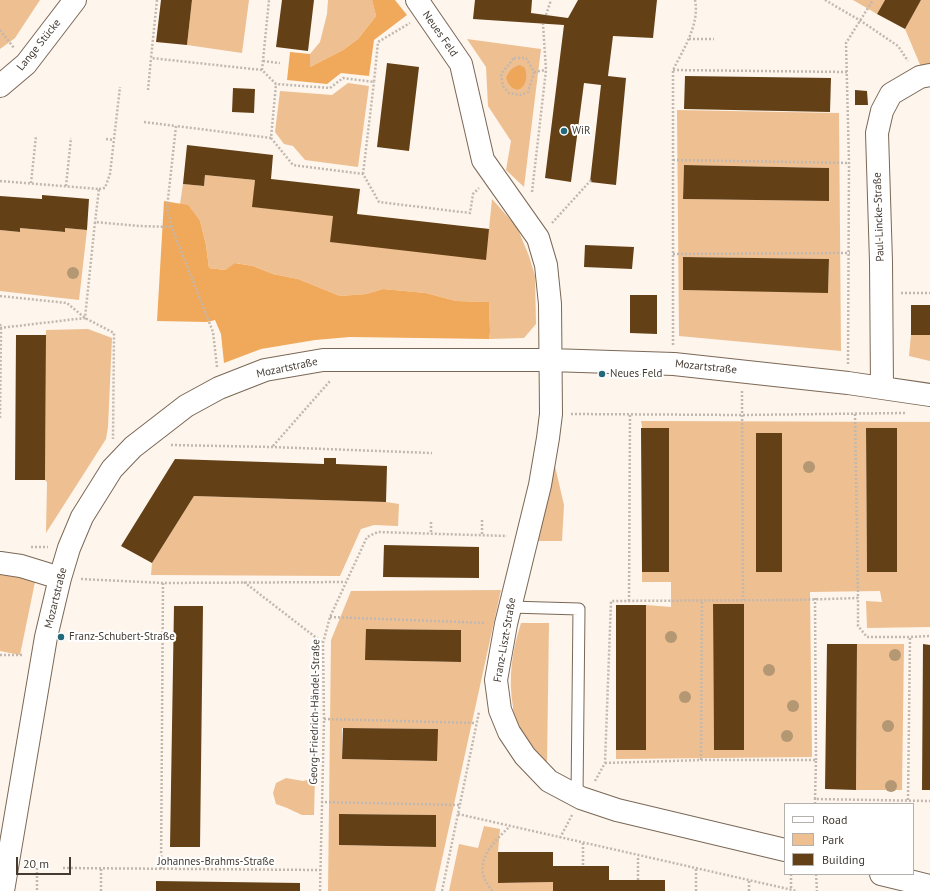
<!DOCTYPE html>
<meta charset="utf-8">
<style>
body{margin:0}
#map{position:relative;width:930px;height:891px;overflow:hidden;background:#fef5ed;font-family:"PT Sans",sans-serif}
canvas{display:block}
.legend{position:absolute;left:784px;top:803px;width:130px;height:72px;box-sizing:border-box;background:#fff;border:1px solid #b4b1ad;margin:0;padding:5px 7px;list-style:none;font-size:12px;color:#443b33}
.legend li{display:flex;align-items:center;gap:8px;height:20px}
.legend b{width:20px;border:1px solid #b4b1ad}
.scale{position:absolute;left:16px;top:857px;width:55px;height:18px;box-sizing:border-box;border:2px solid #443b33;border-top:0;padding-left:5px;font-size:12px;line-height:14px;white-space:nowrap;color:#443b33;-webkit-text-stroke:3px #fff;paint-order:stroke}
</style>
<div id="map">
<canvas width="930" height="891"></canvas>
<ul class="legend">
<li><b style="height:5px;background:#fff"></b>Road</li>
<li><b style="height:11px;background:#eebf91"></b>Park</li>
<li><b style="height:11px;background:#644016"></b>Building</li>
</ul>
<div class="scale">20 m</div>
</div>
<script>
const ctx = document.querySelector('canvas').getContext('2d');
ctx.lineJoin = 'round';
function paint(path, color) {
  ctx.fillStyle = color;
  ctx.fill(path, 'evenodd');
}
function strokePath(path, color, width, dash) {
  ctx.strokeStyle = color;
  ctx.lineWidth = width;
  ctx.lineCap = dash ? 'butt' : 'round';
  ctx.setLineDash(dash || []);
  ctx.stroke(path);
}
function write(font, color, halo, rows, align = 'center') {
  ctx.font = font + ' "PT Sans",sans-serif';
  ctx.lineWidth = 4;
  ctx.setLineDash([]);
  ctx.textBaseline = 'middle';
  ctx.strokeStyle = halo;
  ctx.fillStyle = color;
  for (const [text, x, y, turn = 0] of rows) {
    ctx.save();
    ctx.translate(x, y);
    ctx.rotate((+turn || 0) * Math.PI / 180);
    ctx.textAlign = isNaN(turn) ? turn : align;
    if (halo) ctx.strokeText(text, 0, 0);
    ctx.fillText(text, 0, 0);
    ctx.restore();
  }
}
paint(new Path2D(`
 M0 0H40L15 38 0 49Z
 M192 0H249L242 53 187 45Z
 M328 0H372L376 16 358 39 343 50 310 67V54L320 42 327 14Z
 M853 0H885L877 14Z
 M921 0H930V64L921 67 905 29Z
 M467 39 541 49 524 187 506 170 511 141 488 106 486 67Z
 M348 83 369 86 358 167 305 160 293 146 284 144 275 132 280 91 332 95Z
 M677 110 839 113 841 351 679 336ZM684 165 829 168V201L683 199ZM683 257 829 259 828 292 683 290Z
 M205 175 255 180 253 207 489 229 492 199 517 227 529 256 535 276 536 324 524 338 489 339 490 332 489 302 456 301 426 293 383 289 366 294 340 296 298 279 273 274 253 266 236 263 225 270 209 268 206 245 200 221 180 204 183 184 204 186Z
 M20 228 64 232 65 228 87 230 79 300 0 291V230L20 232Z
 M88 329 112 338 108 427 106 439 46 533 47 482 45 480 46 330Z
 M911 335H930V361L909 356Z
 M641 421 930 422V627L867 628 866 601 882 602 880 591 810 592 812 757 616 759V750L646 605 671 607V582H642V572H669ZM897 428V571L867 572 866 429ZM782 433V571H756V434ZM713 604H744V750H714Z
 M554 462 564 505 562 541H538Z
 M194 496 386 502 399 504 398 526 374 525 361 529 340 576 151 575 152 563Z
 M0 574H16L35 582 20 655 0 651Z
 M501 590 435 891H328L331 640 351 591ZM366 629 461 630V662L366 660ZM342 728 437 729V761L342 759ZM339 814 436 815V847L339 845Z
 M521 623H549L547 763C535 752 523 737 516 722 514 718 513 712 513 707 508 678 512 651 521 623Z
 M857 644H904L902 790H856Z
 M286 778 303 781 315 778 314 815H302L287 808 276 804 273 793 276 783Z
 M484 826 500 829 498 852V883L553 882V891H449L459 844 478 848Z`), '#eebf91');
paint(new Path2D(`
 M372 0H395L407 15 374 40 369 76 341 73 327 84 287 80 290 52 310 54V67L343 50 358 39 376 16Z
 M164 201 188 205 200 221 206 245 209 268 225 270 235 263 253 266 273 274 298 279 340 296 366 294 383 289 426 293 456 301 489 302 490 332 489 339 350 337 315 340 261 349 224 363 221 334 215 320 207 322 157 321Z`), '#f0a95b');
paint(new Path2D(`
 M520 65 525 68C531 87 514 100 506 78 509 71 512 67 520 65Z`), '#eea75a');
paint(new Path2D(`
 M161 0H192L187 45 156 42Z
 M282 0H314L308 51 276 47Z
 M475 0H532L531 13 568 18 578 0H657L653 38 613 36 608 76 626 78 616 185 590 182 601 85 584 83 571 182 545 178 564 25 473 19Z
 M885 0H921L905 29 877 14Z
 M387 63 419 67 409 151 377 147Z
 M685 76 831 78 830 112 684 109Z
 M233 88 255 89 254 113 232 112Z
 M855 90 867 91 868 105H855Z
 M187 145 273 155 271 179 360 189 357 214 489 229 486 260 330 242 333 216 252 207 255 180 205 175 204 186 183 184Z
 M684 165 829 168V201L683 199Z
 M42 195 89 199 87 230 65 228V232L20 228V232L0 230V196L42 199Z
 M585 245 634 247 632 269 584 267Z
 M683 257 829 259 828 293 683 290Z
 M630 295H657V334L630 333Z
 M911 305H930V335H911Z
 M16 335H46L45 480H15Z
 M641 428H669V572H642Z
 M866 428H897V572H867Z
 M756 433H782V572H756Z
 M324 458H336V464L387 466 386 502 194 496 152 563 121 546 175 459 324 464Z
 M384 545 479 547V578L383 577Z
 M713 604H744V750H714Z
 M616 605H646V750H616Z
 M174 606H203L200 847H170Z
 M366 629 461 630V662L365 660Z
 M827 644H857L856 790 825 789Z
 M923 644 930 645V790H922Z
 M343 728 438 729 437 761 342 759Z
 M339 814 436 815V847L339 845Z
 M498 852H553V866H609V880H665V891H553V882L498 883Z
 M156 881 300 883V891H156Z`), '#644016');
const lane = new Path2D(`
 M510 607 579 609 577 796`);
const street = new Path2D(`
 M417 0 461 64 483 160 538 238 546 265 550 304 551 414 548 438 540 485 506 624 496 680 500 710 509 732 525 756 549 781 581 798 617 810 785 850
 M0 86 26 64 75 0
 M882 387 881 262 877 133 882 111 891 94 920 77 930 75
 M0 563 21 566 60 578
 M881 874 930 886
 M3 891 46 637 60 578 69 548 82 517 112 469 133 447 186 406 219 388 265 370 323 360H550L674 364 848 383 930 395`);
strokePath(lane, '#7b6856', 13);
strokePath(street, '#7b6856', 24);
strokePath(new Path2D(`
 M157 0 151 58 262 70 276 84 330 88 343 78 374 82 378 42 410 23
 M825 0 861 21 898 46 908 61
 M546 15 551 0
 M0 30 14 48
 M689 39H714
 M514 58H526L534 72 528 92 520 95 509 93 503 86 501 74Z
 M263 61 280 63
 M262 70 269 0
 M673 70 847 72
 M534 72 546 70
 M148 90 151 58
 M144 122 176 126
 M271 138 293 165 363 174 379 202 470 213 473 194 479 188
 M106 139 114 140
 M673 160 849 163
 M363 174 374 82
 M0 181 99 189 95 222
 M31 183 36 136
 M66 186 71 138
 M99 189 105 188 110 174 120 87
 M532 192 546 70 543 24
 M552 223 592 179
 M673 254 850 253
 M901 293H930
 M0 296 67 303 85 318 114 333 113 439
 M0 324 1 328 0 418
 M0 328 85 318 95 222 139 226 172 227
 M673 345V70C683 50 700 24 695 0
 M848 364 849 163 846 43 873 0
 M217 367 213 332 172 228 167 208 176 126 271 138 276 84
 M742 391 743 600
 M571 414 742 415 906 413
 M855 414 858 598
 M171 445 272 447 432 453
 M273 446 330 381
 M482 520V535
 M431 522V533
 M31 547H48
 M81 579 163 583 346 582
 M244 582 323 643
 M815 598 816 760
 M629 601 630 413
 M330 617 486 623
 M0 655H23
 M324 719 476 723
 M701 760 702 601
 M605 763 701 760H816L815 799 930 801
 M595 781 605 763 611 601 796 600 858 598V626L867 637H910L930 636
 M908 800 910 637
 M321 802 460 805
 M815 804V799
 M458 814 797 891
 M560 838 572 815
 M583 843V866
 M37 868V891
 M63 868 320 870
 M101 869V891
 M161 869 163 583
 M791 874V889
 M816 874 817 891
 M638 880V856
 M749 881V891
 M320 891 324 719 323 643 330 617 367 537 378 532 507 536
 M442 891 479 712
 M492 891C490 887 485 882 484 877 477 857 497 839 510 826
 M696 891V869`), '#c1b8b0', 2.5, [2, 2]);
strokePath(lane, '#fff', 11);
strokePath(street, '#fff', 22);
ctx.fillStyle = '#b49773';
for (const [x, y] of [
 [73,273],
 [809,467],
 [671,637],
 [895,655],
 [769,670],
 [685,697],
 [793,706],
 [888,726],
 [787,736],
 [891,786]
]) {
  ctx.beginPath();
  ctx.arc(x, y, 6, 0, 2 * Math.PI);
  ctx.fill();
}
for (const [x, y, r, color] of [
 [564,131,4,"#246979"],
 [602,374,4,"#246979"],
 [61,637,4,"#246979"]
]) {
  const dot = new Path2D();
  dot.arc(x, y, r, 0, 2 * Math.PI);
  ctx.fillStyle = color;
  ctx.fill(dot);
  strokePath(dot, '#fff', 1.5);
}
write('11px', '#443b33', '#fff', [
 ["Neues Feld",440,34,55],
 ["Lange Stücke",39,45,-51],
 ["Paul-Lincke-Straße",879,217,-92],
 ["Mozartstraße",706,367,6],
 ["Mozartstraße",287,368,-12],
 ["Mozartstraße",56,598,-76],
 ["Franz-Liszt-Straße",505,640,-80],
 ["Georg-Friedrich-Händel-Straße",315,712,-89],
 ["Johannes-Brahms-Straße",216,862]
]);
write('11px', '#443b33', '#fff', [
 ["WiR",572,131],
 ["Neues Feld",610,374],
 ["Franz-Schubert-Straße",69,637]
], 'left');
</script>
